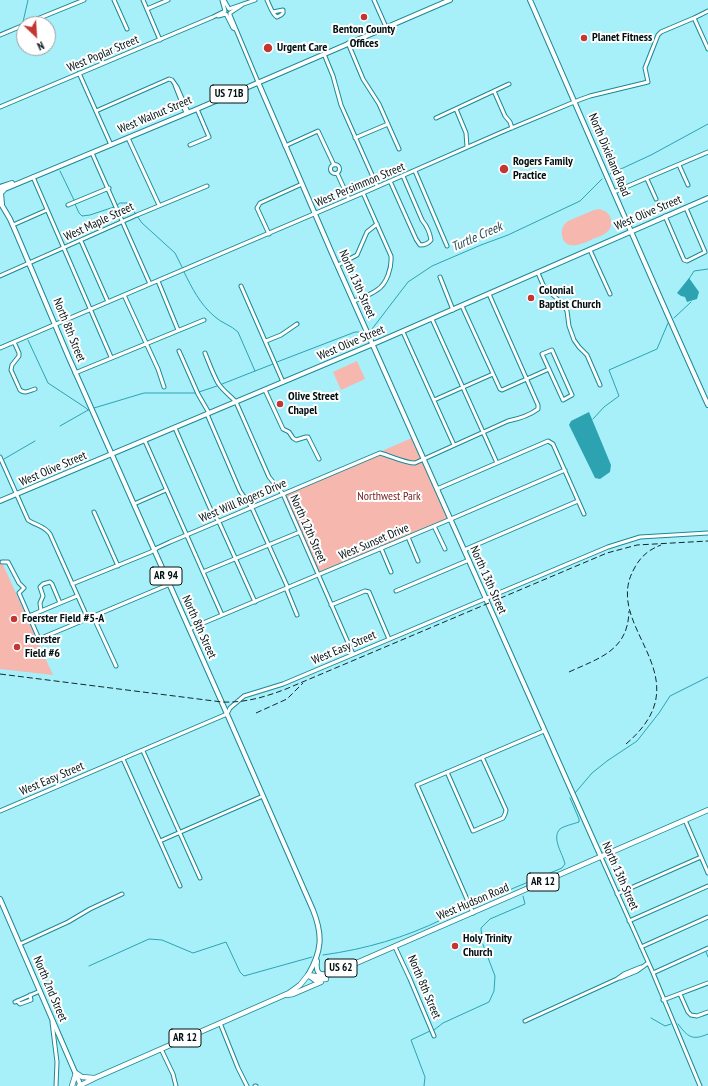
<!DOCTYPE html>
<style>
body{margin:0}
#map{position:relative;width:708px;height:1086px;overflow:hidden;background:#a7f0fa;font-family:"PT Sans Narrow",sans-serif}
canvas{display:block}
.north{position:absolute;left:16px;top:16px;width:40px;height:40px;box-sizing:border-box;background:#fff;border:1px solid #99a0a1;border-radius:50%;rotate:155deg;font-size:11px;font-weight:700;line-height:16px;text-align:center;color:#001114}
.north::after{content:'';display:block;margin:auto;width:14px;height:18px;background:#c43631;clip-path:polygon(50% 0,100% 100%,50% 72%,0 100%)}
</style>
<div id="map">
<canvas width="708" height="1086"></canvas>
<div class="north">N</div>
</div>
<script>
const ctx = document.querySelector('canvas').getContext('2d');
ctx.lineJoin = 'round';
function paint(path, color) {
  ctx.fillStyle = color;
  ctx.fill(path, 'evenodd');
}
function strokePath(path, color, width, dash) {
  ctx.strokeStyle = color;
  ctx.lineWidth = width;
  ctx.lineCap = dash ? 'butt' : 'round';
  ctx.setLineDash(dash || []);
  ctx.stroke(path);
}
function write(font, color, halo, rows, align = 'center') {
  ctx.font = font + ' "PT Sans Narrow",sans-serif';
  ctx.lineWidth = 4;
  ctx.setLineDash([]);
  ctx.textBaseline = 'middle';
  ctx.strokeStyle = halo;
  ctx.fillStyle = color;
  for (const [text, x, y, turn = 0] of rows) {
    ctx.save();
    ctx.translate(x, y);
    ctx.rotate((+turn || 0) * Math.PI / 180);
    ctx.textAlign = isNaN(turn) ? turn : align;
    if (halo) ctx.strokeText(text, 0, 0);
    ctx.fillText(text, 0, 0);
    ctx.restore();
  }
}
paint(new Path2D(`
 M599 209C606 211 611 214 611 221 612 225 610 230 607 232 603 236 597 237 593 239 583 244 564 252 562 235 561 229 563 225 568 221L594 210Z
 M357 361 365 379 341 390 333 372Z
 M414 437 451 519 319 575 283 494Z
 M0 558 53 675 0 669Z`), '#f6b7af');
paint(new Path2D(`
 M689 278 699 292 697 299 687 302 685 297 681 296 677 293Z
 M589 412 611 465 610 472 600 479 595 478 569 425 571 421Z`), '#2da2b0');
strokePath(new Path2D(`
 M23 22 28 0
 M60 171 74 200
 M610 174 651 155 708 124
 M75 204 79 213 82 216 90 215 114 207
 M117 205 120 203H128L142 223 175 253 183 269
 M184 272C192 288 200 304 214 316 221 323 231 325 238 332L255 371
 M689 279 694 271 708 269
 M674 318 691 302
 M372 329 408 282 432 266 481 245 508 235 580 201 602 179
 M28 340 48 383 86 408 88 410
 M277 362 355 332H359
 M222 384 273 364
 M199 392 217 386
 M94 408 144 393H196
 M593 419 604 407 619 396 609 370 657 349 668 323
 M60 426 90 409
 M4 459 35 441
 M575 793 592 773 607 761 637 741 659 713 670 696 708 677
 M473 905 562 868 565 864C563 854 551 838 560 829 564 826 573 824 579 822V819L570 798
 M447 917 467 907
 M706 952 708 957
 M323 955C366 949 404 938 443 919
 M89 966 149 939 162 940 193 953 226 942 240 972 244 976 312 957
 M651 1018 665 1026 671 1024
 M678 1024C688 1037 692 1041 708 1034
 M434 1030 443 1023 489 1002 494 991 495 976 482 942 481 928 490 919 525 904 523 896
 M424 1086 425 1077 411 1040 430 1031`), '#2da2b0', 1);
const minor = new Path2D(`
 M114 0 127 29
 M143 0 160 40
 M224 0 229 9 255 0
 M267 0C270 6 272 14 277 17L281 15 283 13V10L273 12
 M374 0 386 27
 M242 5 230 13V15L258 82
 M147 9 168 0
 M708 11 694 18 708 49
 M218 16 226 14 233 28 235 29
 M25 24 84 0
 M0 35 24 25
 M348 43 363 79 379 104 399 149
 M324 54 333 76 341 105 377 186
 M79 73 111 145
 M175 85 186 113
 M494 91 505 116 510 122 512 128
 M0 107 213 17 225 11 222 0
 M456 109 466 133 467 147
 M96 111 169 79 172 80 177 87 188 112
 M436 118 509 84
 M128 138 159 205
 M355 138 388 124
 M190 145 209 137 197 109
 M285 146 318 131 334 165
 M92 153 150 284
 M330.5 169a4.5 4.5 0 1 1 9 0a4.5 4.5 0 1 1-9 0Z
 M679 165 688 185
 M415 171 447 246
 M337 173 349 199
 M33 177 111 357
 M647 179 656 199
 M390 181 416 239 420 245C425 245 428 244 431 240 430 233 426 225 422 220L403 176
 M614 192 708 152
 M68 205 109 188
 M665 216 684 260 687 261 705 252 686 208
 M13 225 47 210
 M269 234 257 208 260 203 302 184
 M81 241 108 302
 M590 250 610 294
 M338 265 357 255 367 232 377 224
 M538 273 544 287 563 304 567 311 569 326 574 340 579 347 587 355 600 385
 M0 276 137 215 207 186
 M440 277 453 310
 M158 281 178 330
 M241 286 283 382
 M124 295 158 369 164 387
 M354 301C362 298 370 295 377 290 387 284 392 267 391 256L363 193
 M462 306 500 389 502 390 549 369
 M432 319 497 463
 M403 332 454 445
 M266 341 281 335 297 324
 M14 342 19 353V356L12 365 11 370 20 390C25 394 29 391 35 389
 M0 348 363 193 502 132 579 100 590 96 648 82 645 68 658 35 661 32 694 18
 M552 350 572 395 563 400 542 354Z
 M179 351 198 394 209 413
 M205 353C209 363 213 374 218 383 223 391 230 395 236 402L269 477 283 494 353 654
 M75 373 204 320
 M265 390 283 429 289 432 293 438 296 440 306 437H308L319 459
 M434 400 493 374
 M207 414 240 491 252 508 288 588
 M175 428 210 508 219 522 255 602
 M145 441 222 615
 M0 457 28 520C35 525 45 526 50 534L88 619
 M437 489 548 441 553 444 584 514
 M134 504 166 490
 M94 512 118 566
 M434 526 445 549
 M408 537 418 561
 M381 548 391 572
 M464 550 578 501
 M2 562H8L19 583 24 588 19 593 39 639 170 584
 M203 572 300 532
 M72 584 151 552 157 548 170 542 380 453C391 456 405 463 415 463L508 421C518 419 530 415 538 409V405L489 294
 M286 588 297 615
 M396 591 469 560
 M331 605 365 591 369 592 389 639
 M41 611 40 603 43 596 40 587 43 584 50 582 52 584 60 603
 M29 616 77 596
 M93 616 116 666
 M189 629 451 519 565 470
 M143 751 200 878
 M123 759 180 886
 M447 772 473 831 503 818 505 814 506 810 482 757
 M0 811 227 714 230 708 244 696 283 684 608 547 640 537 708 533
 M685 820 708 873
 M160 841 263 796
 M601 857 653 973 700 1086
 M617 894 701 857
 M473 913 417 785 544 731
 M629 921 708 886
 M20 944 68 922 90 909 122 894
 M395 947 410 979 434 1036
 M641 947 708 917
 M653 973 708 948
 M620 978 637 971 648 963
 M680 994 688 1012 691 1015 697 1016 708 1012
 M663 1000 708 983
 M17 1001 20 1004 31 1000 30 995
 M15 1002 40 991
 M525 1021 617 979 624 974 641 967
 M52 1022 57 1062 56 1086
 M220 1023 238 1068 247 1086
 M161 1049 173 1074 176 1086
 M255 1086H256`);
const major = new Path2D(`
 M530 0C589 135 647 270 708 405
 M258 82 334 258 601 857
 M0 187 12 183
 M0 191 197 109 450 0
 M0 202 10 219 17 235 69 358 227 714 313 910C323 935 322 951 308 975
 M2 204 1 193 4 190
 M0 501 378 342 708 198
 M0 899 81 1086
 M317 961C316 969 317 976 326 974`);
const highway = new Path2D(`
 M308 975 322 977 331 974 708 810
 M308 975 315 980 326 979
 M287 995 293 994 321 982
 M72 1086 76 1073 82 1077 94 1078
 M79 1086 95 1078 289 993 300 985 308 975`);
strokePath(minor, '#1c8894', 5);
strokePath(major, '#1c8894', 6);
strokePath(highway, '#1c8894', 6);
strokePath(minor, '#fff', 3);
strokePath(major, '#fff', 4);
strokePath(highway, '#fff', 4.5);
strokePath(new Path2D(`
 M569 672C599 658 628 651 629 611
 M0 674 222 702C245 703 265 697 286 689L607 553 637 545 708 541
 M256 713 287 699 303 683
 M626 744C706 676 601 628 634 569 640 557 648 550 661 545`), '#11282c', 1, [6, 3]);
for (const [x, y, r, color] of [
 [364,17,4,"#c43631"],
 [584,38,4,"#c43631"],
 [268,48,5,"#c43631"],
 [504,169,5,"#c43631"],
 [531,298,4,"#c43631"],
 [280,404,4,"#c43631"],
 [14,619,4,"#c43631"],
 [17,647,4,"#c43631"],
 [455,946,4,"#c43631"]
]) {
  const dot = new Path2D();
  dot.arc(x, y, r, 0, 2 * Math.PI);
  ctx.fillStyle = color;
  ctx.fill(dot);
  strokePath(dot, '#fff', 1.5);
}
for (const [x, y, w] of [
 [229,94,38],
 [166,576,32],
 [543,882,32],
 [341,968,32],
 [185,1038,32]
]) {
  const box = new Path2D();
  box.roundRect(x - w / 2, y - 9, w, 18, 3);
  ctx.fillStyle = '#fff';
  ctx.fill(box);
  strokePath(box, '#001114', 1);
}
write('bold 11px', '#001114', null, [
 ["US 71B",229,94],
 ["AR 94",166,576],
 ["AR 12",543,882],
 ["US 62",341,968],
 ["AR 12",185,1038]
]);
write('bold 12px', '#001114', '#fff', [
 ["Benton County",364,30,"center"],
 ["Offices",364,44,"center"],
 ["Planet Fitness",592,38],
 ["Urgent Care",277,48],
 ["Rogers Family",513,162],
 ["Practice",513,176],
 ["Colonial",539,291],
 ["Baptist Church",539,305],
 ["Olive Street",288,397],
 ["Chapel",288,411],
 ["Foerster Field #5-A",22,619],
 ["Foerster",25,640],
 ["Field #6",25,654],
 ["Holy Trinity",463,939],
 ["Church",463,953]
], 'left');
write('12px', '#001114', '#fff', [
 ["West Poplar Street",103,54,-23],
 ["West Walnut Street",155,115,-23],
 ["North Dixieland Road",609,155,67],
 ["West Persimmon Street",360,185,-23],
 ["West Olive Street",648,213,-23],
 ["West Maple Street",99,222,-25],
 ["North 13th Street",357,284,66],
 ["North 8th Street",69,330,68],
 ["West Olive Street",351,343,-23],
 ["West Olive Street",53,469,-23],
 ["West Will Rogers Drive",243,501,-23],
 ["North 12th Street",308,529,66],
 ["West Sunset Drive",374,542,-23],
 ["North 13th Street",488,580,66],
 ["North 8th Street",199,627,66],
 ["West Easy Street",344,648,-23],
 ["West Easy Street",52,779,-23],
 ["North 13th Street",620,876,66],
 ["West Hudson Road",473,902,-23],
 ["North 8th Street",424,987,67],
 ["North 2nd Street",50,989,67]
]);
write('12px', '#741f1c', '#fff', [
 ["Northwest Park",389,497]
]);
write('italic 13px', '#2d4e53', '#fff', [
 ["Turtle Creek",477,237,-24]
]);
</script>
